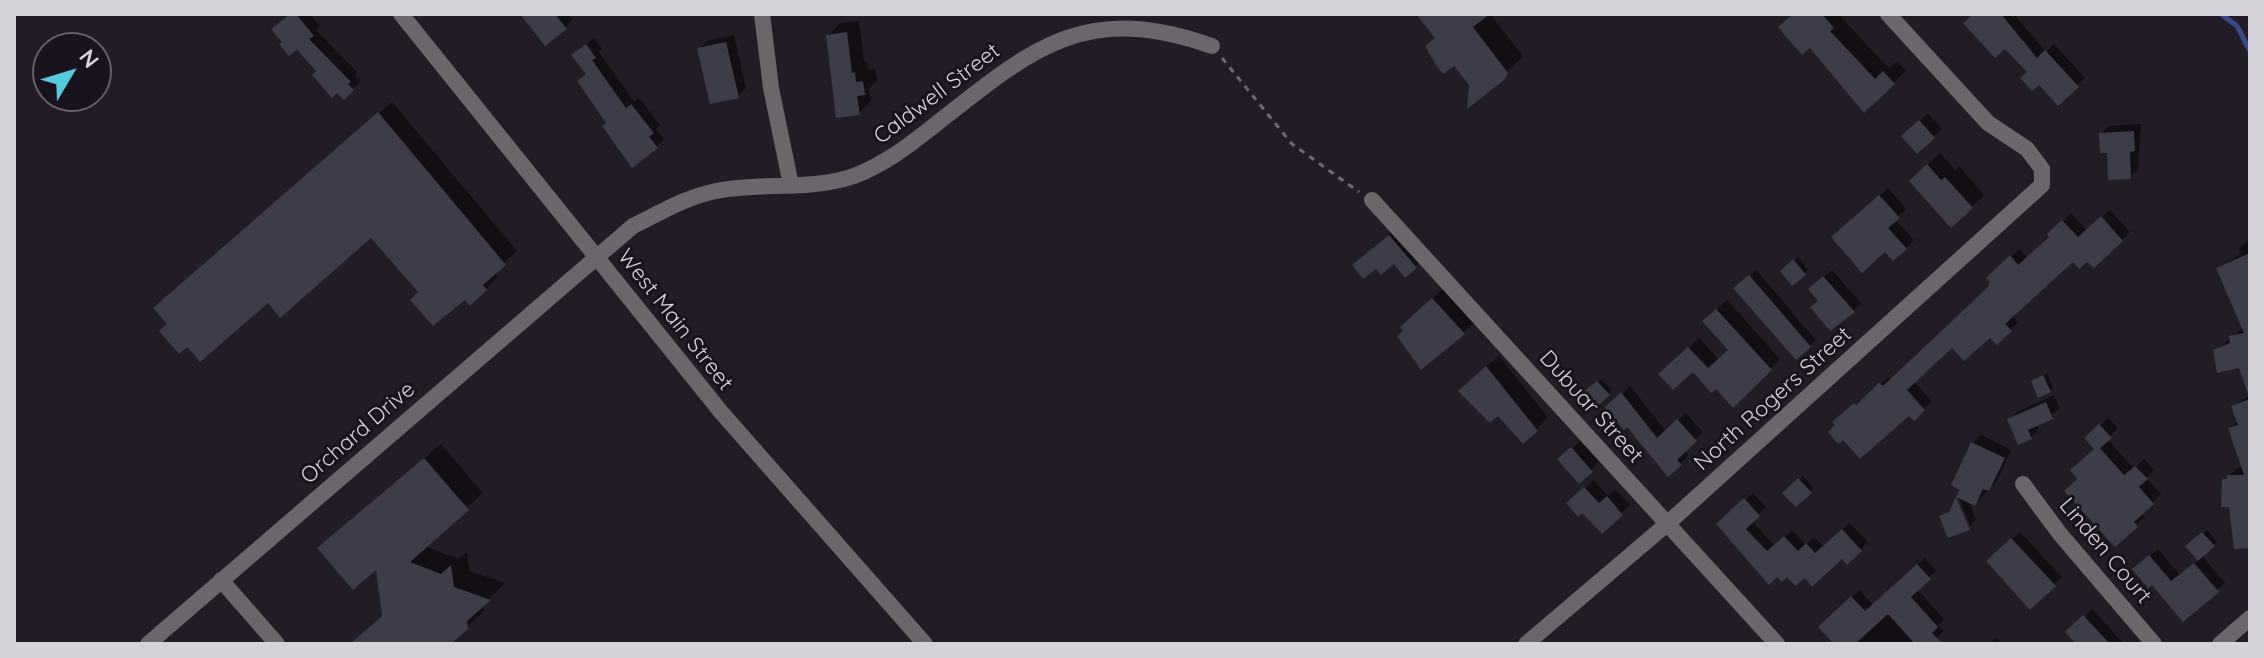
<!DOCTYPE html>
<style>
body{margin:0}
#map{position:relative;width:2264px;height:658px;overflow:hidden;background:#221c27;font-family:Quicksand,sans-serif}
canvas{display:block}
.frame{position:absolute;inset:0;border:16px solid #d6d2da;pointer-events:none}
.north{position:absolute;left:32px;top:32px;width:80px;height:80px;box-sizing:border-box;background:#19131e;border:2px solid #655f69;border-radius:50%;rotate:52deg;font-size:22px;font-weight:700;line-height:32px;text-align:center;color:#d6d2da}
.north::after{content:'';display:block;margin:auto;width:28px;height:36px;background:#56cae0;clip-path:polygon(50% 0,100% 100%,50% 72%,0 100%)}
</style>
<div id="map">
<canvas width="2264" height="658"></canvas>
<div class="frame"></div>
<div class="north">N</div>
</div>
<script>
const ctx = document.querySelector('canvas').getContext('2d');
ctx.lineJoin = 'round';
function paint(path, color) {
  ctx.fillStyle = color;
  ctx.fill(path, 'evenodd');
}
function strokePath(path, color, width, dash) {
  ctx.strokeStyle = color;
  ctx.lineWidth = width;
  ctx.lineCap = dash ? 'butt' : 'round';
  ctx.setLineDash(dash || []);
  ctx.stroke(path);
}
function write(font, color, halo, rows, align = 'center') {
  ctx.font = font + ' Quicksand,sans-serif';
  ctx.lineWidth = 6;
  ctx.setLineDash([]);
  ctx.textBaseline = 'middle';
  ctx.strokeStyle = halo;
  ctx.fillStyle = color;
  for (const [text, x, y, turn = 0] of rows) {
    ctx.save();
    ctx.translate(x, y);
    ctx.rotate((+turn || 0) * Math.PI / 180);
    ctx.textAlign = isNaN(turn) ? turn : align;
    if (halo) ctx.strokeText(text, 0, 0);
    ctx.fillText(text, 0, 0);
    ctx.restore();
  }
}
paint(new Path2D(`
 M291 14H310L320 26 316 30 357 72 355 75 361 81 344 97 318 71Z
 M522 14H569L573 19 566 27Z
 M1418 14H1490L1523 56 1507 72 1471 84Z
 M1794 14H1844L1841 17 1889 68 1897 61 1906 71 1864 110 1810 45Z
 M1975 14H2014L2046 52 2054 44 2085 78 2058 103Z
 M859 21 864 62 867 61 868 70 875 69 877 81 869 88 871 101 859 113 828 36 840 23Z
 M734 35 746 88 738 96 699 49 707 41Z
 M594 38 602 49 599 52 634 102 639 98 660 125 656 129 664 139 656 147 609 122 581 48Z
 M392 102 517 251 495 272 498 277 486 289 470 303 466 298 421 292 372 235 268 300 169 324 168 296Z
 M1928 113 1942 129 1917 151 1912 128Z
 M2141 124 2138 169 2130 177 2109 150 2101 134 2109 126Z
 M1940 153 1955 170 1959 166 1984 195 1972 207 1924 168Z
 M1888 188 1906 209 1895 219 1914 240 1906 248 1886 250 1841 229Z
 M2110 210 2130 232 2094 265 2088 259 2073 260 2012 315 2018 322 2010 330 1952 346 1913 381 1932 401 1914 418 1910 413 1838 425 1835 422 1889 377 1892 380 1989 288 1993 282 1988 278 2019 249 2028 258 2071 213 2087 231Z
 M1402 224 1427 255 1415 267 1367 253Z
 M2250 239V393L2240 366 2215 351 2244 327 2219 268 2241 254 2239 248Z
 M1798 257 1808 270 1793 283 1782 271Z
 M1756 270 1816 340 1810 346 1742 282Z
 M1832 270 1861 303 1853 311 1820 300 1818 281Z
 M1445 287 1476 321 1463 333 1415 315Z
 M1727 300 1780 359 1734 405 1716 386 1693 370 1671 364 1699 338 1719 360 1730 349 1715 311Z
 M1499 356 1548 417 1536 430 1472 379Z
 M2047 373 2053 387 2050 391 2033 382Z
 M1601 379 1612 390 1597 404 1586 392Z
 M1630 386 1666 431 1686 413 1703 432 1684 451 1688 456 1669 475 1627 424 1607 408Z
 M2054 395 2060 409 2036 424 2039 429 2031 437 2009 420 2017 412Z
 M2250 395V546L2224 480 2237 468H2244L2230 428 2238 420 2233 406Z
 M2108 418 2118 428 2107 439 2134 469 2144 459 2154 470 2146 478 2161 494 2141 513 2144 517 2115 544 2080 478 2096 448 2087 438Z
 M1981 435 2011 450 1997 481 1975 504 1969 501 1976 520 1970 526 1959 498 1973 443Z
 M1580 441 1599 462 1580 481 1560 459Z
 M441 444 483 493 425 546 458 559 467 552 469 571 505 583 483 605 484 611 448 644H360L384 615 377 566 320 548Z
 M1803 476 1814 488 1796 505 1785 493Z
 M1594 480 1608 496 1616 490 1630 505 1602 532 1582 510 1569 503Z
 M1753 493 1766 507 1752 521 1775 546 1792 530 1806 545 1814 537 1824 547 1850 523 1868 542 1847 562 1842 557 1805 575 1719 524Z
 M2207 530 2217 542 2201 555 2225 583 2183 619 2143 561 2158 549 2180 575 2199 559 2188 546Z
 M2020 532 2062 577 2031 607 1988 561Z
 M1925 558 1936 571 1917 589 1944 619 1938 625 1944 631 1930 644H1837L1821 627 1860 590 1873 606Z
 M2092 609 2124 644H2079L2068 632Z
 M1996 638 2002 644H1989Z`), '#0007');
strokePath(new Path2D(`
 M2221 14 2237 26 2250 51`), '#384987', 5);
paint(new Path2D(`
 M290 14H296L314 36 309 39 351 82 348 84 354 90 344 100 337 93 332 98 312 75 316 71 297 50 289 56 279 44 282 42 271 29Z
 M520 14H555L567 29 545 46Z
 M1416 14H1490L1473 27 1508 73 1504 80 1467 109 1469 85 1454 66 1443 74 1436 65 1425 46 1435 38Z
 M1793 14H1822L1834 28 1830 31 1875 79 1883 71 1895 84 1864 113 1810 48 1802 55 1778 27Z
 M1973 14H2001L2037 58 2045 50 2079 87 2058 106 2039 85 2032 91 2020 78 2027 72 2005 49 1995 58 1963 23Z
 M847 32 852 73 855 72 856 82 863 81 865 95 857 96 860 115 836 118 826 35Z
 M726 42 739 98 710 104 697 48Z
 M586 44 596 58 592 60 626 108 631 104 654 133 649 137 658 148 632 168 602 126 606 123 577 81 586 74 571 55Z
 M378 112 506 265 483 285 487 290 470 306 465 300 433 326 410 300 418 292 371 238 280 318 268 303 200 362 187 347 179 354 159 331 167 324 153 308Z
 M1919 120 1935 138 1917 154 1901 136Z
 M2134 131 2135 151 2130 152 2131 179 2108 180 2107 153H2100L2099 133Z
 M1927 164 1941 180 1945 177 1973 208 1951 228 1909 181Z
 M1879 195 1900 218 1888 228 1907 249 1893 261 1885 252 1862 273 1831 237Z
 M2101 216 2123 241 2094 268 2087 262 2079 269 2073 262 2005 324 2012 331 1997 345 1990 338 1964 361 1952 348 1907 390 1925 410 1914 421 1909 416 1860 459 1843 440 1838 444 1828 432 1835 425 1832 422 1854 403 1856 405 1879 383 1883 386 1987 288 1990 282 1986 278 2010 255 2018 265 2049 237 2047 234 2062 220 2078 237Z
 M1389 235 1417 268 1405 278 1394 264 1381 275 1376 269 1363 279 1352 265Z
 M2250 253V393L2248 394 2239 368 2217 373 2213 350 2230 343 2229 336 2244 333 2216 268Z
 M1793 259 1806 275 1792 286 1780 271Z
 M1749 275 1811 347 1796 360 1733 288Z
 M1823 276 1855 312 1830 331 1810 307 1818 301 1808 289Z
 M1432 298 1465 334 1421 370 1397 336 1403 331 1400 327Z
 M1716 309 1772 370 1733 408 1716 389 1711 393 1693 372 1673 390 1658 374 1688 347 1708 368 1728 350 1702 321Z
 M1486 366 1538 431 1523 444 1498 416 1490 423 1458 391Z
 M2043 375 2051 392 2038 398 2031 381Z
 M1597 381 1610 395 1597 407 1583 392Z
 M1621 392 1657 438 1677 419 1697 441 1677 460 1682 465 1668 477 1627 427 1624 430 1604 408Z
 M2250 399V548L2234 549 2229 507H2221L2222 479H2227V475H2244L2228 428 2238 425 2231 406Z
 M2046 402 2053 419 2028 430 2032 439 2018 445 2007 419Z
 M2099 424 2112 438 2100 448 2124 475 2135 466 2148 479 2139 487 2154 504 2134 522 2138 527 2115 547 2064 491 2077 479 2070 470 2094 449 2084 438Z
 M1971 442 2005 458 1989 491 1983 489 1975 506 1956 497 1960 490 1951 485Z
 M1571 447 1593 472 1579 484 1557 459Z
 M424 458 469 510 410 562 441 574 451 565 454 587 491 600 467 621 468 629 451 644H350L382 616 376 570 353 590 317 548Z
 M1798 478 1812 493 1796 507 1782 493Z
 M1584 487 1599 503 1607 496 1623 515 1602 534 1582 513 1578 517 1566 503Z
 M1956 497 1970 530 1948 538 1939 516 1949 512Z
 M1744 498 1760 516 1746 529 1767 551 1784 536 1798 551 1806 543 1815 553 1842 529 1862 551 1847 565 1842 559 1812 587 1805 578 1795 586 1787 577 1782 582 1777 577 1769 585 1716 524Z
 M2202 532 2215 546 2198 561 2185 546Z
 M2011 538 2056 586 2030 610 1986 561Z
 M2149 555 2171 581 2194 563 2219 592 2183 622 2152 585 2148 588 2132 569Z
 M1917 564 1931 579 1911 597 1938 627 1932 633 1943 644H1915L1888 614 1855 644H1834L1818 627 1851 596 1865 611Z
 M2083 615 2110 644H2076L2065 632Z`), '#3d3c49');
strokePath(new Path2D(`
 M1222 58 1292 144 1359 192`), '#6d6872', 3, [6, 6]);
strokePath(new Path2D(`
 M401 14 721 412 925 644
 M762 14 771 88 791 185
 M1372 200 1777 644
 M2023 484 2060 534 2154 644
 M221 580 277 644
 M148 644 633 226C660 213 686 197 716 191 761 182 810 191 854 176 883 165 907 147 931 128 1029 51 1082 0 1212 46
 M1526 644 1667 524 2042 185V169L2027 149 1988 123 1888 14
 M2220 644 2250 618`), '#6b666b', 16);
write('22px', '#d6d2da', '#19131e', [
 ["Caldwell Street",937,94,-37],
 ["West Main Street",675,320,52],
 ["North Rogers Street",1773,399,-42],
 ["Dubuar Street",1591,407,48],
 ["Orchard Drive",358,433,-41],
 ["Linden Court",2105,551,50]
]);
</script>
